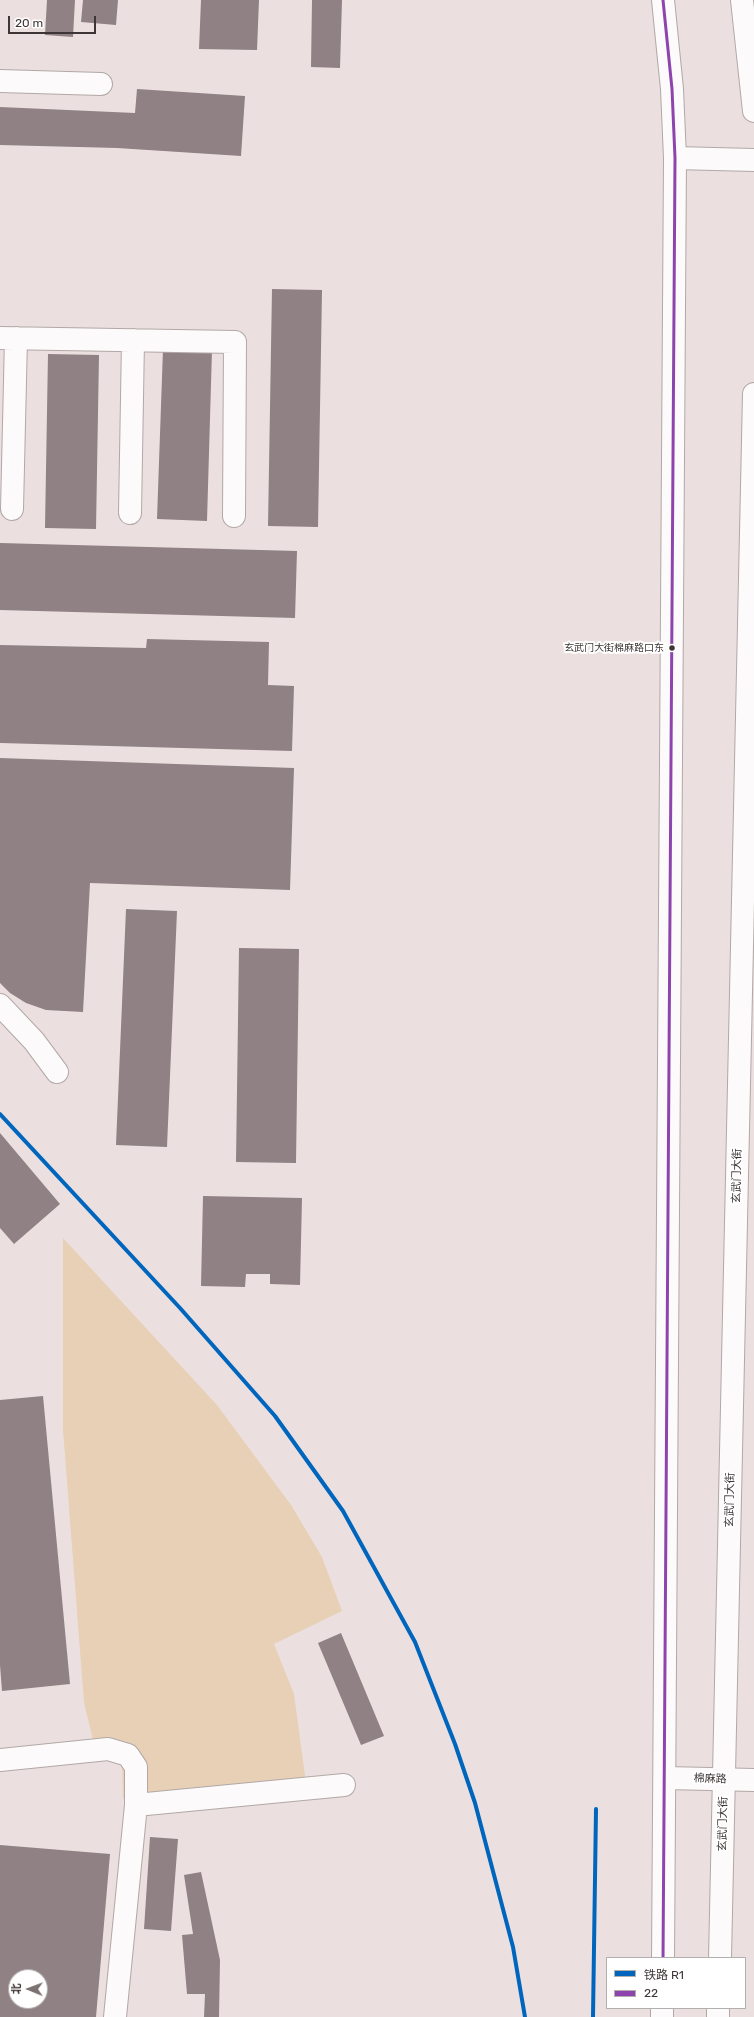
<!DOCTYPE html>
<meta charset="utf-8">
<style>
body{margin:0}
#map{position:relative;width:754px;height:2017px;overflow:hidden;background:#ebe0df;font-family:Rubik,"Noto Sans SC",sans-serif}
canvas{display:block}
.legend{position:absolute;left:606px;top:1957px;width:140px;height:52px;box-sizing:border-box;background:#fff;border:1px solid #b2afaf;margin:0;padding:5px 7px;list-style:none;font-size:12px;color:#3e3636}
.legend li{display:flex;align-items:center;gap:8px;height:20px}
.legend b{width:20px;border:1px solid #b2afaf}
.north{position:absolute;left:8px;top:1969px;width:40px;height:40px;box-sizing:border-box;background:#fff;border:1px solid #b2afaf;border-radius:50%;rotate:271deg;font-size:11px;font-weight:700;line-height:16px;text-align:center;color:#3e3636}
.north::after{content:'';display:block;margin:auto;width:14px;height:18px;background:#7b7271;clip-path:polygon(50% 0,100% 100%,50% 72%,0 100%)}
.scale{position:absolute;left:8px;top:16px;width:88px;height:18px;box-sizing:border-box;border:2px solid #3e3636;border-top:0;padding-left:5px;font-size:12px;line-height:14px;white-space:nowrap;color:#3e3636;-webkit-text-stroke:3px #fff;paint-order:stroke}
</style>
<div id="map">
<canvas width="754" height="2017"></canvas>
<ul class="legend">
<li><b style="height:5px;background:#0065bd"></b>铁路 R1</li>
<li><b style="height:5px;background:#8e44ad"></b>22</li>
</ul>
<div class="north">北</div>
<div class="scale">20 m</div>
</div>
<script>
const ctx = document.querySelector('canvas').getContext('2d');
ctx.lineJoin = 'round';
function paint(path, color) {
  ctx.fillStyle = color;
  ctx.fill(path, 'evenodd');
}
function strokePath(path, color, width, dash) {
  ctx.strokeStyle = color;
  ctx.lineWidth = width;
  ctx.lineCap = dash ? 'butt' : 'round';
  ctx.setLineDash(dash || []);
  ctx.stroke(path);
}
function write(font, color, halo, rows, align = 'center') {
  ctx.font = font + ' Rubik,"Noto Sans SC",sans-serif';
  ctx.lineWidth = 4;
  ctx.setLineDash([]);
  ctx.textBaseline = 'middle';
  ctx.strokeStyle = halo;
  ctx.fillStyle = color;
  for (const [text, x, y, turn = 0] of rows) {
    ctx.save();
    ctx.translate(x, y);
    ctx.rotate((+turn || 0) * Math.PI / 180);
    ctx.textAlign = isNaN(turn) ? turn : align;
    if (halo) ctx.strokeText(text, 0, 0);
    ctx.fillText(text, 0, 0);
    ctx.restore();
  }
}
paint(new Path2D(`
 M63 1238 217 1405 291 1505 322 1557 342 1611 274 1644 294 1694 306 1783 123 1798 122 1761 95 1748 84 1703 63 1430Z`), '#e8d0b7');
paint(new Path2D(`
 M47 0H75L73 37 45 35Z
 M83 0H118L116 25 81 22Z
 M201 0H259L257 50 199 49Z
 M312 0H342L340 68 311 67Z
 M137 89 245 96 241 156 117 148 0 145V107L135 113Z
 M272 289 322 290 318 527 268 526Z
 M163 349 212 350 207 521 157 519Z
 M48 354 99 355 96 529 45 528Z
 M0 543 297 551 295 618 0 610Z
 M147 639 269 642 268 685 294 686 292 751 0 743V645L146 648Z
 M0 758 294 768 290 890 90 883 83 1012 46 1010 26 1003 10 993 0 983Z
 M126 909 177 911 167 1147 116 1145Z
 M239 948 299 949 296 1163 236 1162Z
 M0 1133 60 1204 14 1244 0 1228Z
 M203 1196 302 1198 300 1285 270 1284V1274H246L245 1287 201 1286Z
 M43 1396 70 1684 2 1691 0 1665V1400Z
 M341 1633 384 1736 361 1745 318 1643Z
 M150 1837 178 1839 171 1931 144 1929Z
 M0 1845 110 1854 96 2017H0ZM16 1977H40V2001H16Z
 M201 1872 220 1960 219 2017H204L205 1994H187L182 1935 193 1934 184 1875Z`), '#8f8184');
const minor = new Path2D(`
 M0 81 101 84
 M675 158 754 160
 M0 338 235 342 234 516
 M12 509 16 338
 M130 513 133 340
 M0 1005 34 1041 57 1072
 M0 1760 108 1749 128 1755 136 1767V1805L115 2017
 M665 1778 754 1780
 M136 1805 344 1785`);
const major = new Path2D(`
 M742 0 754 111
 M663 1958 675 158 672 89 663 0
 M720 1958 754 394
 M662 2017V2008
 M718 2017V2008`);
strokePath(minor, '#b1a8a7', 24);
strokePath(major, '#b1a8a7', 24);
strokePath(minor, '#fcfafa', 22);
strokePath(major, '#fcfafa', 22);
strokePath(new Path2D(`
 M663 1958 675 158 672 89 663 0`), '#8e44ad', 3);
strokePath(new Path2D(`
 M0 1114 180 1308 275 1416 343 1511 415 1642 455 1744 475 1803 513 1947 525 2017
 M593 2017 596 1809`), '#0065bd', 4);
for (const [x, y, r, color] of [
 [672,648,3.5,"#3e3636"]
]) {
  const dot = new Path2D();
  dot.arc(x, y, r, 0, 2 * Math.PI);
  ctx.fillStyle = color;
  ctx.fill(dot);
  strokePath(dot, '#fff', 1.5);
}
write('10px', '#3e3636', '#fff', [
 ["玄武门大街棉麻路口东",664,648]
], 'right');
write('11px', '#3e3636', '#fff', [
 ["玄武门大街",737,1176,-89],
 ["玄武门大街",730,1500,-89],
 ["棉麻路",710,1779,2],
 ["玄武门大街",723,1824,-89]
]);
</script>
